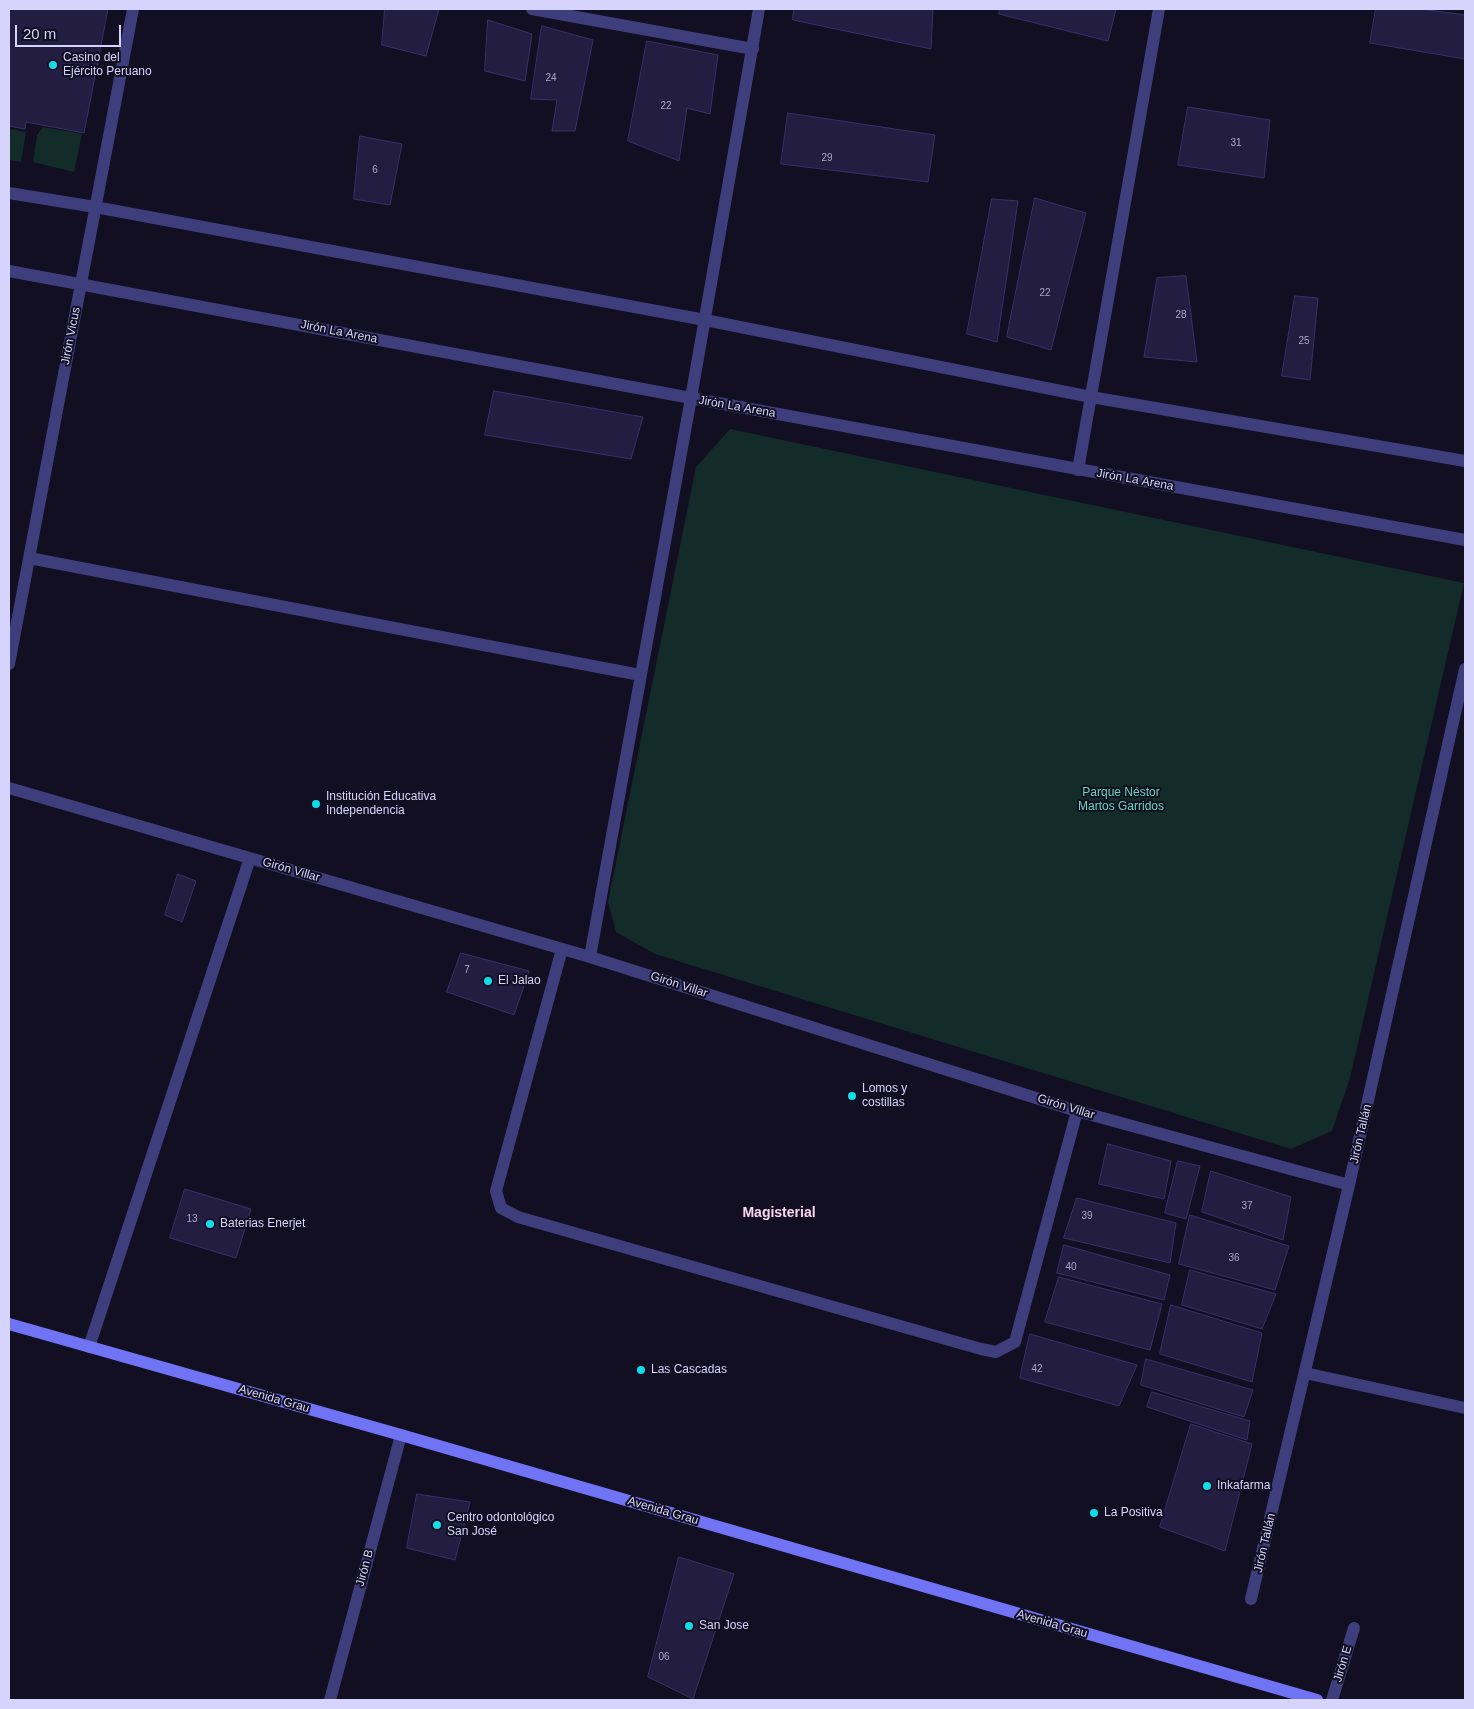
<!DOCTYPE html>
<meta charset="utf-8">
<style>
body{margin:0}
#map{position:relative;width:1474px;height:1709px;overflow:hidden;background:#120f22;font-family:Arial,sans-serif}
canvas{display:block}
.frame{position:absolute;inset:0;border:10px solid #d6d3fc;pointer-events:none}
.scale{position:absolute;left:15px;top:25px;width:106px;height:22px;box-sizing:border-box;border:2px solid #d6d3fc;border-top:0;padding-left:6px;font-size:15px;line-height:18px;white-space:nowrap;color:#d6d3fc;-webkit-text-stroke:4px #120f22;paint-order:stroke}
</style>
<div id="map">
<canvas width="1474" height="1709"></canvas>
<div class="frame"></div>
<div class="scale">20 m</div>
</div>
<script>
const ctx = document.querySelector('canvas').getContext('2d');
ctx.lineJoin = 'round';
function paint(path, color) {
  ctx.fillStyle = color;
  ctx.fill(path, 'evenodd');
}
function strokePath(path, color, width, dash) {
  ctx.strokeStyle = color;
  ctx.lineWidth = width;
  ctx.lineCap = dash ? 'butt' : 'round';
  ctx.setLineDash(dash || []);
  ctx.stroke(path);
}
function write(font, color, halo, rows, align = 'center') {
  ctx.font = font + ' Arial,sans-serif';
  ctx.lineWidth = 4;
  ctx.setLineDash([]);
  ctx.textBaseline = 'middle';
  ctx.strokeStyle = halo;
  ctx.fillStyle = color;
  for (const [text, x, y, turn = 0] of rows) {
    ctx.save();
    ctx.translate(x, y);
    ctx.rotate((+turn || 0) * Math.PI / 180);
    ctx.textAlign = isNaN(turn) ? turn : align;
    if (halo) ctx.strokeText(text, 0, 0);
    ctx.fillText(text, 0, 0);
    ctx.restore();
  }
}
paint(new Path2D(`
 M43 127 82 134 74 172 33 162 37 135Z
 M9 129 26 132 21 162 9 160Z
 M730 429 1464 583 1350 1078 1332 1131 1291 1149 655 954 616 932 608 902 696 467Z`), '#132b29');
const building = new Path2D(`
 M9 9H108L84 133 26 122 25 129 9 126Z
 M385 9H439L426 56 382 45Z
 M794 9H933L931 49 793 20Z
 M1000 9H1116L1108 41 999 14Z
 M1376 9H1422L1465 15V59L1370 43Z
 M488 20 532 34 525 81 485 71Z
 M542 26 593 40 575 131H552L557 100 531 99Z
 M647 41 718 55 710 114 687 108 679 161 628 141Z
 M1188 107 1270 120 1264 178 1178 165Z
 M788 113 935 135 928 182 781 164Z
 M360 136 402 144 390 205 354 199Z
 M1035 198 1086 213 1051 350 1007 337Z
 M992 199 1018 201 997 342 967 334Z
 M1186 276 1197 362 1144 357 1157 278Z
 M1295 296 1318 298 1310 380 1282 376Z
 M494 391 643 417 631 459 485 435Z
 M178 874 196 881 182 922 165 915Z
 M461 953 529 971 514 1015 447 992Z
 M1108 1144 1171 1161 1164 1199 1099 1184Z
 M1178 1161 1200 1166 1186 1219 1165 1213Z
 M1211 1171 1291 1197 1283 1240 1202 1212Z
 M185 1189 251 1209 236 1258 170 1238Z
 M1077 1198 1176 1223 1170 1263 1064 1238Z
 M1190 1215 1289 1246 1275 1290 1179 1264Z
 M1064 1245 1170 1275 1164 1300 1057 1273Z
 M1190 1270 1276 1294 1262 1329 1182 1305Z
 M1059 1277 1162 1304 1150 1350 1045 1322Z
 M1171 1305 1262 1333 1252 1382 1160 1354Z
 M1030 1334 1137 1365 1119 1406 1020 1378Z
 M1146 1359 1253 1390 1244 1417 1141 1385Z
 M1152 1392 1250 1421 1247 1440 1147 1407Z
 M1191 1424 1252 1444 1225 1551 1160 1527Z
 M417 1494 470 1502 455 1560 407 1548Z
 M679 1557 734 1574 693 1699 648 1677Z`);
paint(building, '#231d41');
strokePath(building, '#3a306b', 1);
strokePath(new Path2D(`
 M532 9 753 49
 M1078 470 1159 9
 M29 558 640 675
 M9 664 133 9
 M9 788 590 957 1077 1111 1349 1185
 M562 949 496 1191 501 1208 518 1217 981 1349 996 1352 1015 1342 1077 1111
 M590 957 691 398 759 9
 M89 1347 250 858
 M1305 1373 1465 1408
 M1251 1599 1349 1185 1465 669
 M330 1700 401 1435
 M1332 1700 1354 1628`), '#3e3e7d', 12);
strokePath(new Path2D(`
 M9 193 95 207 705 320 1091 397 1465 461
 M9 271 691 398 1465 540`), '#3e3e7d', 12);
strokePath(new Path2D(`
 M9 1324 401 1435 1317 1700`), '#7173f5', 12);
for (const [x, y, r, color] of [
 [53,65,5,"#11ddea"],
 [316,804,5,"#11ddea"],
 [488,981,5,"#11ddea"],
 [852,1096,5,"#11ddea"],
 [210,1224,5,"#11ddea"],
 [641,1370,5,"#11ddea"],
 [1207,1486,5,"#11ddea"],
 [1094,1513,5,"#11ddea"],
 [437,1525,5,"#11ddea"],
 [689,1626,5,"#11ddea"]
]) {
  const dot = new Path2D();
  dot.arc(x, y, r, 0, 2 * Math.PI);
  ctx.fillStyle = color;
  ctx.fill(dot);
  strokePath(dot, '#120f22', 2);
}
write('10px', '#a9a6cd', null, [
 ["24",551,78],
 ["22",666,106],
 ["31",1236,143],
 ["29",827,158],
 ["6",375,170],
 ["22",1045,293],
 ["28",1181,315],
 ["25",1304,341],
 ["7",467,970],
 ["37",1247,1206],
 ["39",1087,1216],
 ["13",192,1219],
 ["36",1234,1258],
 ["40",1071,1267],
 ["42",1037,1369],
 ["06",664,1657]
]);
write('12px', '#d6d3fc', '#120f22', [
 ["Casino del",63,58],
 ["Ejército Peruano",63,72],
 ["Institución Educativa",326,797],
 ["Independencia",326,811],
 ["El Jalao",498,981],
 ["Lomos y",862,1089],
 ["costillas",862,1103],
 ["Baterias Enerjet",220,1224],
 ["Las Cascadas",651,1370],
 ["Inkafarma",1217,1486],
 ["La Positiva",1104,1513],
 ["Centro odontológico",447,1518],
 ["San José",447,1532],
 ["San Jose",699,1626]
], 'left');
write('12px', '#d6d3fc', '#120f22', [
 ["Jirón La Arena",339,332,11],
 ["Jirón Vicus",71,336,-79],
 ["Jirón La Arena",737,407,10],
 ["Jirón La Arena",1135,480,10],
 ["Girón Villar",291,870,16],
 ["Girón Villar",679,985,18],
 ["Girón Villar",1066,1107,17],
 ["Jirón Tallán",1361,1134,-77],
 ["Avenida Grau",274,1399,16],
 ["Avenida Grau",663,1511,16],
 ["Jirón Tallán",1265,1543,-77],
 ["Jirón B",365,1568,-75],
 ["Avenida Grau",1052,1624,16],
 ["Jirón E",1343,1664,-73]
]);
write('12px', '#64d7b6', '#120f22', [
 ["Parque Néstor",1121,793],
 ["Martos Garridos",1121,807]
]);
write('bold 14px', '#fcd5ef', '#120f22', [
 ["Magisterial",779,1213]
]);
</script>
